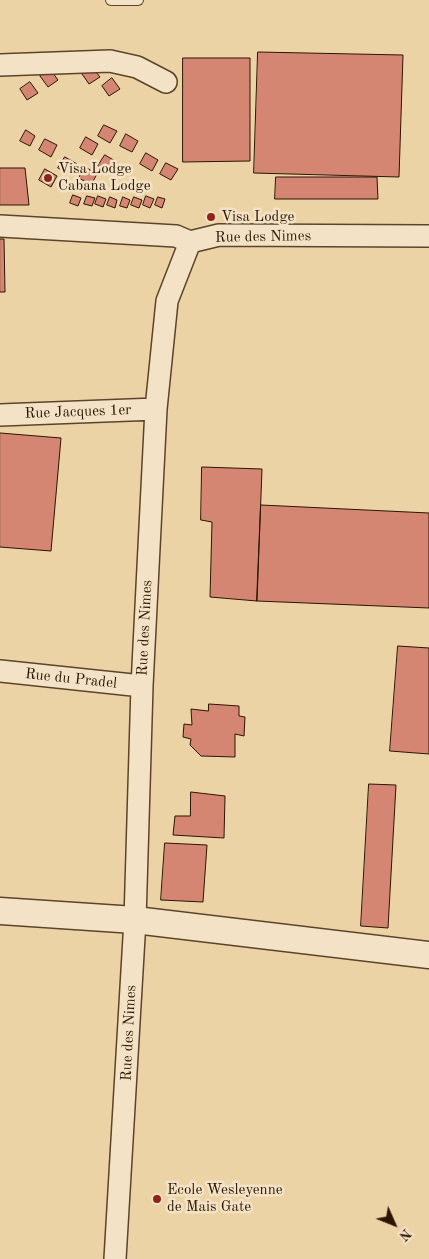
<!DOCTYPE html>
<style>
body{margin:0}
#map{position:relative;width:429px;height:1259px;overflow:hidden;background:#ecd3a6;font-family:"Old Standard TT",serif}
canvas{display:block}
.north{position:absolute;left:369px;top:1199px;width:50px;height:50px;-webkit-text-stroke:4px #f3e2c5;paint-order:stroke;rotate:134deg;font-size:14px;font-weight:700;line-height:20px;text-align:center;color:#2b1500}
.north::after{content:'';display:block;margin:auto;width:18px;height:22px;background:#2b1500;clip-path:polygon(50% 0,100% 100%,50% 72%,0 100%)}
</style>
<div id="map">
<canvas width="429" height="1259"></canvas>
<div class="north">N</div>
</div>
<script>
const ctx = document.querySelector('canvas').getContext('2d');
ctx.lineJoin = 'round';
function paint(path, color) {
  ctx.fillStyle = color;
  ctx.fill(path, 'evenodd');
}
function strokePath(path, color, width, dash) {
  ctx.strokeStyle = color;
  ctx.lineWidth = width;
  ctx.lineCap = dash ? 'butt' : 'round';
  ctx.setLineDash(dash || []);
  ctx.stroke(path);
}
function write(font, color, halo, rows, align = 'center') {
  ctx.font = font + ' "Old Standard TT",serif';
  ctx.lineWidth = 5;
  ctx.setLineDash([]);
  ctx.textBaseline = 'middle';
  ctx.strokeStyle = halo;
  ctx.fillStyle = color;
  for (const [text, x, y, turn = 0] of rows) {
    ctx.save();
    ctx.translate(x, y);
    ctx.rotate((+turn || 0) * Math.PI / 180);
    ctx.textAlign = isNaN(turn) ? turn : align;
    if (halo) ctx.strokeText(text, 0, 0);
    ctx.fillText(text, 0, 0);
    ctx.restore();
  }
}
const building = new Path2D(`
 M258 52 403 55 399 177 254 173Z
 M183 58H250V161L183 162Z
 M92 67 100 77 89 84 82 74Z
 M50 69 58 80 48 87 40 76Z
 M112 78 120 89 109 96 102 86Z
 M30 82 38 93 27 100 20 89Z
 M104 125 117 131 110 143 98 136Z
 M26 130 35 136 30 146 20 141Z
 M126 134 138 141 132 152 120 146Z
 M86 137 98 144 92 155 80 148Z
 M45 139 57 145 51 157 39 150Z
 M146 153 158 160 152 171 140 164Z
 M105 155 117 162 110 173 98 166Z
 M65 157 77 164 71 175 58 168Z
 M166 163 178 169 171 180 160 174Z
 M85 167 97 174 91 185 79 178Z
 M0 168H25L29 205H0Z
 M45 169 57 176 51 187 39 180Z
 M276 177H377L378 199H275Z
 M73 195 81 198 78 206 70 203Z
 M87 196 95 198 92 206 84 204Z
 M98 196 106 199 103 207 95 204Z
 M146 196 154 199 150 208 143 205Z
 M110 197 117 200 115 208 107 205Z
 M123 197 130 200 127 208 120 206Z
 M134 197 142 200 139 208 131 205Z
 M158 197 165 199 162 208 155 205Z
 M0 239H4L5 292H0Z
 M0 433 61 438 51 551 0 547Z
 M202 467 262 469 257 601 210 597 212 522 201 520Z
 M261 505 429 513V608L257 601Z
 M398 646 429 648V754L390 751Z
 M209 704 239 706V716L245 717 244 736 235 734V757L201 756 190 745 191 739 183 737 184 724 192 725 191 709 208 711Z
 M369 784 396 785 388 928 361 926Z
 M191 792 225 796 224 838 173 835 175 816H190Z
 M165 843 207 845 203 902 161 900Z`);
paint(building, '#d48672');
strokePath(building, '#2b1500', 1);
const service = new Path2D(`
 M111 0H138`);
const minor = new Path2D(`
 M0 65 110 61 137 67 166 82
 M0 226 176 236 190 242
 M0 415 156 409
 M0 671 142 686
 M115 1259 135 920 142 686 156 409 167 301 190 242 219 235 429 236`);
const tertiary = new Path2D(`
 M0 911 135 920 429 955`);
strokePath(service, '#5b442a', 12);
strokePath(minor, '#5b442a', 24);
strokePath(tertiary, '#5b442a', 29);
strokePath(service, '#f3e2c5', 10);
strokePath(minor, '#f3e2c5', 21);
strokePath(tertiary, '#f3e2c5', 26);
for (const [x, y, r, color] of [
 [48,178,5,"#8f2418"],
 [211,217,5,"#8f2418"],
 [157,1199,5,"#8f2418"]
]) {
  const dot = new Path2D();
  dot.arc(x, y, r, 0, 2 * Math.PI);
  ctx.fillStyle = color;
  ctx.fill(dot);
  strokePath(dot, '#f3e2c5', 2);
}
write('15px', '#2b1500', '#f3e2c5', [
 ["Visa Lodge",58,169],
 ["Cabana Lodge",58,186],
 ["Visa Lodge",221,217],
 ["Ecole Wesleyenne",167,1190],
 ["de Mais Gate",167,1207]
], 'left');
write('15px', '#2b1500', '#f3e2c5', [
 ["Rue des Nimes",263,237,-1],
 ["Rue Jacques 1er",78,412,-2],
 ["Rue des Nimes",145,628,-87],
 ["Rue du Pradel",71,679,6],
 ["Rue des Nimes",129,1033,-87]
]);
</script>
